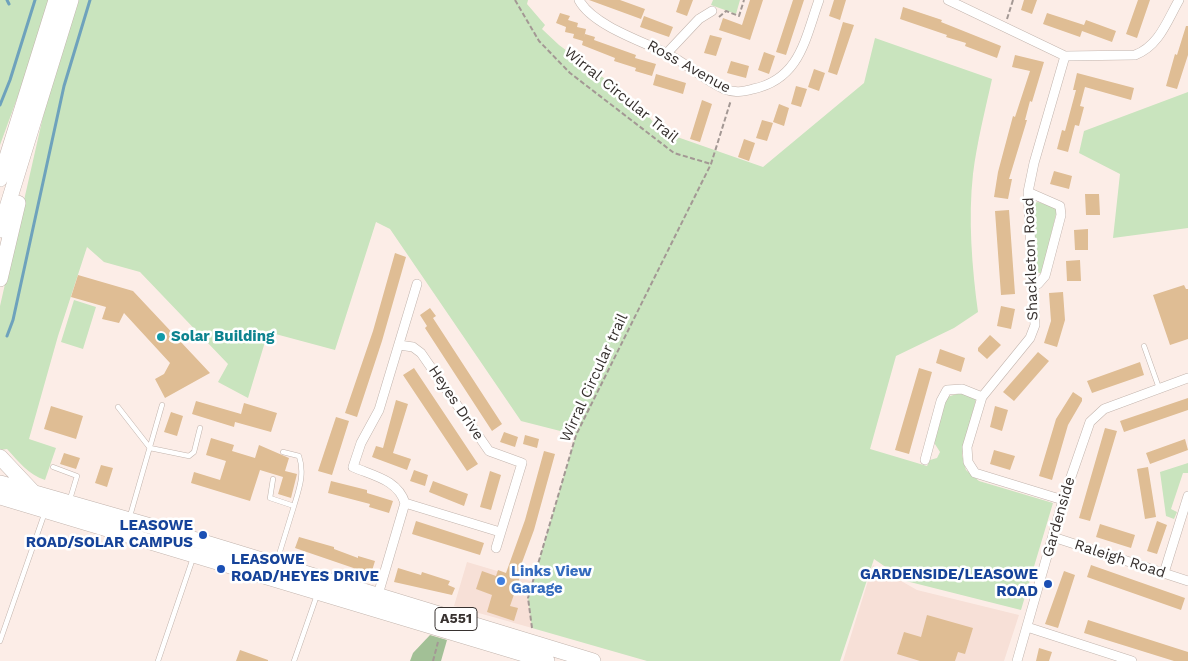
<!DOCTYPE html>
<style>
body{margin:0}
canvas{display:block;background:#fcede7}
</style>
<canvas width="1188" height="661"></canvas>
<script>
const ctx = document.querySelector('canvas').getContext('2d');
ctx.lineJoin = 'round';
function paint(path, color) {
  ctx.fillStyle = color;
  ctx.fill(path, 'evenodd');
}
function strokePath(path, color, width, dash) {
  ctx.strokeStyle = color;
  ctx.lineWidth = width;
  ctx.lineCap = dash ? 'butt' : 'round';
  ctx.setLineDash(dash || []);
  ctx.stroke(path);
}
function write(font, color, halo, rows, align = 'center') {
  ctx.font = font + ' "Work Sans",sans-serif';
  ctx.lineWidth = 5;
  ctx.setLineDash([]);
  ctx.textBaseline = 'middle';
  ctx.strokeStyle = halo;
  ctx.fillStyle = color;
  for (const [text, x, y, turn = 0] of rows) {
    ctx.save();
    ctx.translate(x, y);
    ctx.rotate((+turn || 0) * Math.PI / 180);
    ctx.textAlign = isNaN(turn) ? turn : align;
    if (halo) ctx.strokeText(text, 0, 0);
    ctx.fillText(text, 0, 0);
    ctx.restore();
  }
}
paint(new Path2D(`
 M467 562 531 581 528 598 532 628 454 606Z
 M873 565 917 590 1019 615 1004 661H843Z`), '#f7e0d7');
paint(new Path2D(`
 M0 0H50L34 52 0 145Z
 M76 0H528L527 4 545 25 542 29 559 45 639 104 660 131 763 167 864 83 875 38 992 79C985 111 977 142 973 174 968 218 972 268 978 312L954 328 896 356 870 449 927 466 930 460 937 458 940 452 933 441 947 397 960 393 976 399 962 455 966 470 979 481 1053 503 1021 610 906 581 874 559 840 661H647L532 628 528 598 576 435 521 421 390 229 376 222 335 350 268 332 248 398 218 382 228 364 140 272 104 262 87 247 58 336 29 439 56 448 45 480C29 475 18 461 7 449L0 450V306L52 77Z
 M713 0H740L736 14 711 5Z
 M1188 92V228L1113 238 1120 174 1079 153 1084 131Z
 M1038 202 1056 208V214L1042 273H1037L1036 267 1032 209 1034 203Z
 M74 300 96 307 83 349 61 342Z
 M1188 463V473H1183L1171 509 1177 512 1174 519 1166 516 1160 472Z`), '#c9e4be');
paint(new Path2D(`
 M430 635 447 640 441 661H410L413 653Z`), '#a2c096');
strokePath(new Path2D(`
 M7 0 9 4
 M0 105 10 80 35 0
 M7 336 13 320 64 86 90 0`), '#6ea2bc', 3);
paint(new Path2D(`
 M589 0H620L645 9 641 19Z
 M680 0H693L687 16 676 12Z
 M750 0H763L750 40 719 30 723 18 742 25Z
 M793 0H804L786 55 776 52Z
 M834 0H846L840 20 829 16Z
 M1024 0H1037L1032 14 1021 10Z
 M1138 0H1150L1137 38 1126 34Z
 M903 7 942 20 941 22 1001 46 997 58 965 46 966 43 946 37 947 35 900 19Z
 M560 13 570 16 568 20 578 23 577 27 586 29 584 38 585 34 595 37 594 40 636 55 635 58 656 64 652 76 635 71 636 68 614 61 615 58 582 45 583 41 573 38 574 34 565 32 566 27 556 23Z
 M1047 13 1084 25 1086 20 1116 31 1112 42 1082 31 1080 37 1043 24Z
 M644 16 673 27 669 37 640 27Z
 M843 22 854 25 837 75 828 72Z
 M1186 26H1188V55L1177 89 1166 86 1175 54 1177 55Z
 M710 35 722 38 716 56 704 53Z
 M764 52 775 56 769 74 758 70Z
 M1015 55 1044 62 1032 102 1030 101 1025 120H1027L1009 179H1012L1008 199 994 197 998 172 1013 116 1015 117 1030 71 1012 67Z
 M731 61 749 66 746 78 727 73Z
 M814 69 825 73 819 91 808 87Z
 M1077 73 1134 88 1131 100 1085 87 1080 106 1084 107 1079 126 1075 125 1068 152 1057 149 1062 130 1065 131 1076 90H1073Z
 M656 74 686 83 683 94 653 85Z
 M796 86 807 89 801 107 791 104Z
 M702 100 712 104 700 142 690 139Z
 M779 104 789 108 784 126 773 122Z
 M762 120 773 123 767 141 756 138Z
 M744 139 755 143 749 161 738 157Z
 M1054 171 1072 176 1069 189 1050 184Z
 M1085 194H1099L1100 215H1086Z
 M1009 210 1015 294 1001 295 995 211Z
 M1088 229V250H1075L1074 230Z
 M395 253 406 257 382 341 357 417 345 413 373 331Z
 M1080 260 1081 281H1067L1066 261Z
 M78 275 133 291 210 373 165 398 155 379 164 374 170 363 124 313 119 323 102 319 106 307 71 297Z
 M1184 285 1186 289H1188V339L1170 345 1153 295Z
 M1063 292 1065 320 1057 347 1044 343 1051 321 1049 293Z
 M1001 306 1015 309 1011 329 997 326Z
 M430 308 436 316 433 318 502 424 492 431 425 328 427 326 420 315Z
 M990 335 1001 345 987 359 978 351V348Z
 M940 349 965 358 961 372 936 363Z
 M1038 352 1049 361 1014 401 1003 392Z
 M1140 362 1144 375 1092 393 1087 381Z
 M414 368 478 464 467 471 403 375Z
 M919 368 932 372 909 454 895 450Z
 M1073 392 1082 398V401L1068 425 1052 480 1039 476 1056 419Z
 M1188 398V410L1124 432 1120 421Z
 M396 400 408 404 393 453 411 459 407 470 372 457 376 446 383 448Z
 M196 401 241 414 244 403 277 413 271 432 235 422 234 427 192 414Z
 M51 406 83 416 76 439 44 429Z
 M995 406 1008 410 1002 431 990 427Z
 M171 412 183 416 177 436 164 432Z
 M336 417 349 421 332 475 318 471Z
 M1105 428 1117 431 1090 521 1079 518Z
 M504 432 518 437 515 447 500 442Z
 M525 435 539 439 537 448 523 444Z
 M211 438 234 445 232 451 255 458 259 445 289 458 285 471 297 474 291 498 278 494 283 477 260 470 250 501 191 483 194 472 220 480 226 461 206 455Z
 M1185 439 1188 450 1150 464 1146 453Z
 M994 450 1015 456 1010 470 990 464Z
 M544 451 555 454 534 530 517 576 520 577 510 606 518 608 514 621 487 612 492 595 476 589 482 571 496 576 498 570 506 573 525 520Z
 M64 453 80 458 76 469 60 464Z
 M101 465 113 468 107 487 95 483Z
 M1148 467 1156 517 1145 519 1137 469Z
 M414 470 428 475 425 486 410 481Z
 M490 471 501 475 491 510 480 507Z
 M331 481 367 490V493L393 501 389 513 369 507 370 504 328 493Z
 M433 481 468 494 464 506 429 492Z
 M416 521 484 543 480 555 412 534Z
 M1157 521 1167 525 1157 554 1147 551Z
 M1100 524 1135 535 1131 548 1096 537Z
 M299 537 334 547V549L358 558V556L375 561 371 574 295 548Z
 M1091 565 1185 598 1181 610 1087 577Z
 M398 568 421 575 422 572 450 581 448 585 455 588 452 595 394 582Z
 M1064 571 1075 575 1058 628 1045 624Z
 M927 615 973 628 965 654 958 652 955 661H920L897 654 904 632 921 637Z
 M1088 620 1188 652V661H1174L1084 633Z
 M1039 648 1052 652 1049 661H1036Z
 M240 650 268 660V661H236Z`), '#dfbd94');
const lane = new Path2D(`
 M1144 346 1159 388
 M118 407 150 448 189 456 194 452 200 428
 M283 452 299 456C305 474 299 489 294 506
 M53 467 77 476 70 499
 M273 479 270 498 294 506 277 561
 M130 516 162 405
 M0 641 45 512
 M158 661 193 558
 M294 661 317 595`);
const street = new Path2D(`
 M579 0C592 24 638 40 662 51 684 61 702 79 724 89 735 93 742 92 753 89 800 79 805 39 819 0
 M948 0 1065 56 1135 55C1159 46 1167 21 1179 0
 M667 53 699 19 712 11
 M1028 192 1060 206 1061 215 1045 276 1038 284 1031 285
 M399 345 413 347 421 353 489 451 522 463 496 548
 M925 460 941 401 947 390 962 389 982 397
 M1063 500 975 473 968 462 967 447 982 397 1030 338 1035 325 1028 192 1034 163 1065 56
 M405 503 500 532
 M1053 537 1188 581
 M1164 573 1188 496
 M377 598 405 503C398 480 374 476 353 467L361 443 379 410 417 284
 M1027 627 1132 661
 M1017 661 1063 500 1090 422 1104 409 1188 378`);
const primary = new Path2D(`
 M0 179 56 0
 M0 230 71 0
 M0 279 18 203
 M0 457 33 492
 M0 483 147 525 593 661
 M0 497 547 661`);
strokePath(lane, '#c2b4ad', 5.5);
strokePath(street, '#c2b4ad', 10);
strokePath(primary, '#c2b4ad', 16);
strokePath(new Path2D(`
 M515 0 539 41 570 73 674 153 711 164
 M719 17 726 11 739 16 744 0
 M1007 19 1013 0
 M532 628 528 598 576 435 711 164 731 100
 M433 661 438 642`), '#a39894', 2, [5, 2.5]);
strokePath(lane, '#fff', 4.5);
strokePath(street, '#fff', 9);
strokePath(primary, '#fff', 15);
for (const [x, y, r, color] of [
 [161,337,5,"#0f9aa8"],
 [203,535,5,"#1a4fb4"],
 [221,569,5,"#1a4fb4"],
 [501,581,5,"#3f7fe0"],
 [1048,584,5,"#1a4fb4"]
]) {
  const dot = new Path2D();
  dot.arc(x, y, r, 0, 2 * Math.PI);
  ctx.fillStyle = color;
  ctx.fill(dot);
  strokePath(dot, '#fff', 2);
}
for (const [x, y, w] of [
 [456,619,42]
]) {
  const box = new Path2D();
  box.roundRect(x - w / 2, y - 11.5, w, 23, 4);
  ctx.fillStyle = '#fff';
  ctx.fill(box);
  strokePath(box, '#37312f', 1);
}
write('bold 14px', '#37312f', null, [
 ["A551",456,619]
]);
write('15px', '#37312f', '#fff', [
 ["Ross Avenue",689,67,29],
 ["Wirral Circular Trail",621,95,39],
 ["Shackleton Road",1031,259,-92],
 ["Wirral Circular trail",594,378,-65],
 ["Heyes Drive",456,403,56],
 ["Gardenside",1059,517,-74],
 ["Raleigh Road",1120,559,18]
]);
write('bold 15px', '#0d838f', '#fff', [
 ["Solar Building",171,337]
], 'left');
write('bold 15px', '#164399', '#fff', [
 ["LEASOWE",193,526],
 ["ROAD/SOLAR CAMPUS",193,543],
 ["LEASOWE",231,560,"left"],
 ["ROAD/HEYES DRIVE",231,577,"left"],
 ["GARDENSIDE/LEASOWE",1038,575],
 ["ROAD",1038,592]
], 'right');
write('bold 15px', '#366cbe', '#fff', [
 ["Links View",511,572],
 ["Garage",511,589]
], 'left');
</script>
